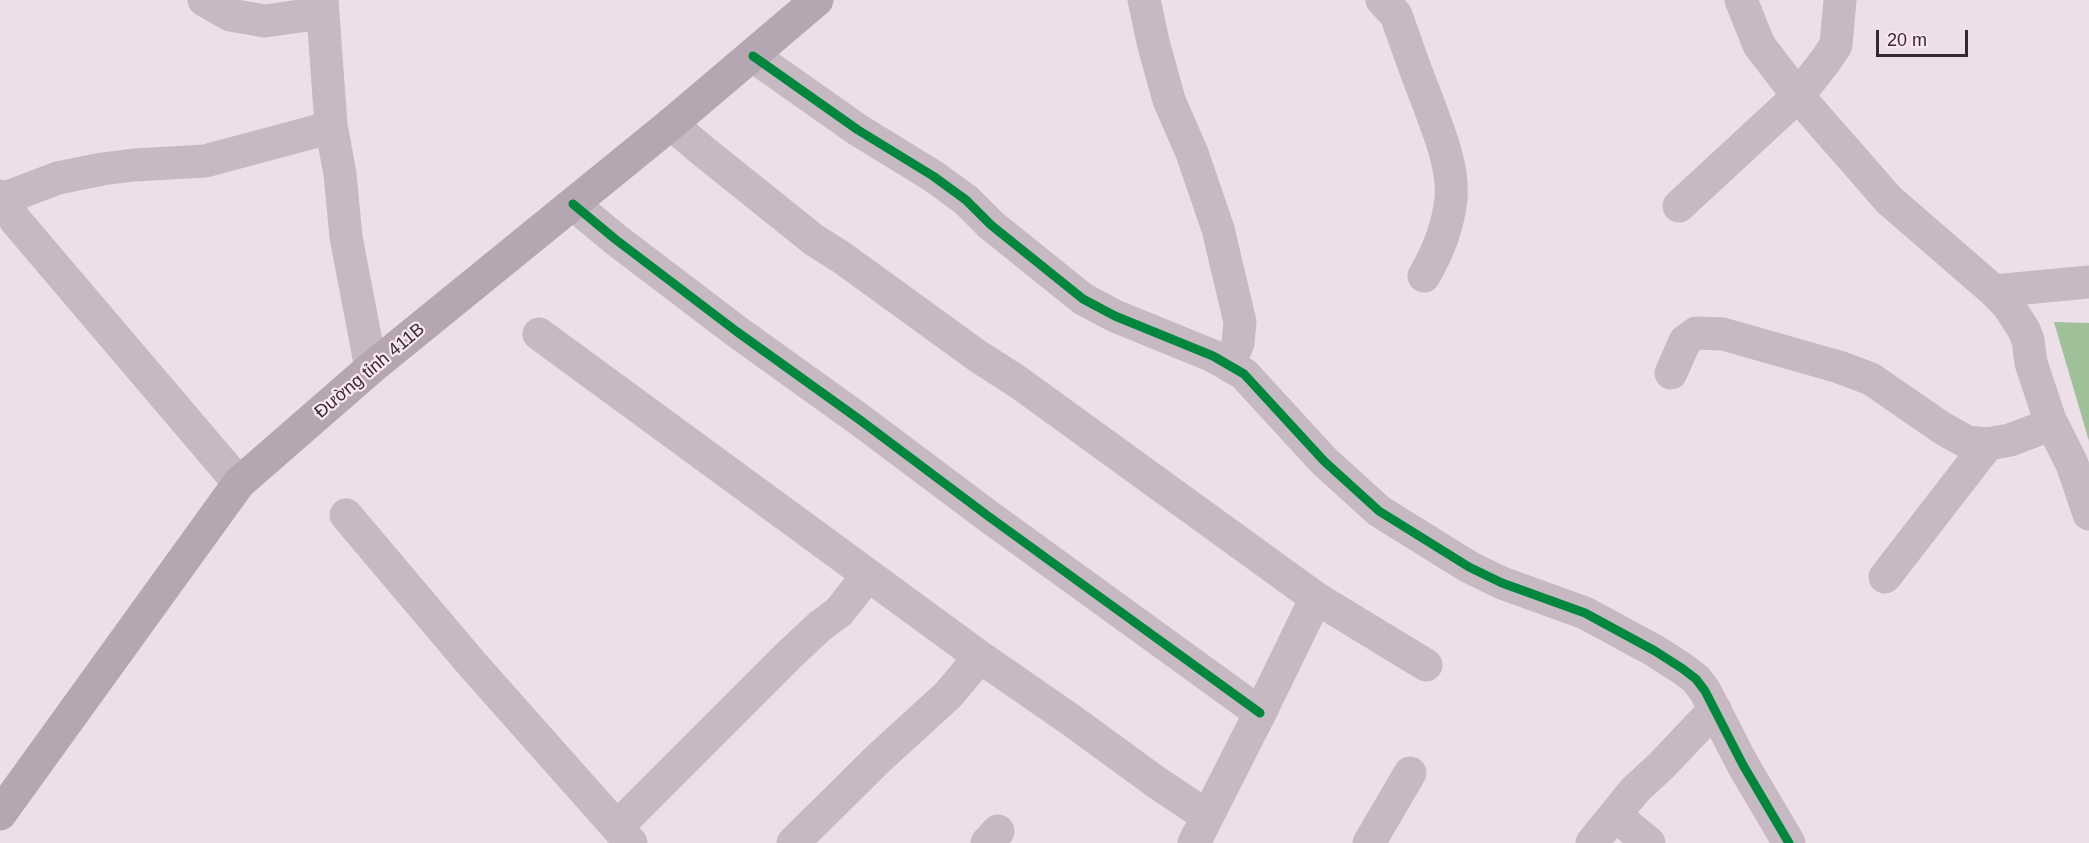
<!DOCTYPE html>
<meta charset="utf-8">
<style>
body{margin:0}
#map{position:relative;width:2089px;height:843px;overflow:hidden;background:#eddfe8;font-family:Arial,sans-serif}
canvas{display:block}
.scale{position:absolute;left:1876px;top:30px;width:92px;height:27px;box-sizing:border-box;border:3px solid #372735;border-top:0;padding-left:8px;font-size:18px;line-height:21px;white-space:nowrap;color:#372735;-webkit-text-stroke:4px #fbe6f3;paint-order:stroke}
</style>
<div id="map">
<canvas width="2089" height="843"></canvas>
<div class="scale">20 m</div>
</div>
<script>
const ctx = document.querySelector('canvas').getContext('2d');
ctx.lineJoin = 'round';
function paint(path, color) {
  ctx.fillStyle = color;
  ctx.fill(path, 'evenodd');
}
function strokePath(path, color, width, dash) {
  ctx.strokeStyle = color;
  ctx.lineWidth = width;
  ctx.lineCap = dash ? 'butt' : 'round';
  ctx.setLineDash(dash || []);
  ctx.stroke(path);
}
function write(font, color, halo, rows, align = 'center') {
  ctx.font = font + ' Arial,sans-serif';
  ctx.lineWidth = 4.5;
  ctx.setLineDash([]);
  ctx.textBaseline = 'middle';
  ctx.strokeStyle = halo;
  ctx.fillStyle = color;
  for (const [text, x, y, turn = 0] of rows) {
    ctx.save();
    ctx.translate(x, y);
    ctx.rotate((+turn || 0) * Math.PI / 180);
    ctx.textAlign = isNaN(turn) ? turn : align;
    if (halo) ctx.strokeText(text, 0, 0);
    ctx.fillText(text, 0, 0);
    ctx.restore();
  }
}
paint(new Path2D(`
 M2054 322 2089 323V441Z`), '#9fc098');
strokePath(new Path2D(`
 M204 0 230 15 265 21 322 13
 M1144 0 1154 46 1169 100 1192 153 1218 229 1240 322 1238 343 1229 364
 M1382 0 1396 15C1406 43 1415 70 1426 97 1437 128 1454 165 1451 199 1448 227 1438 252 1424 276
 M1741 0 1759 45 1798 96 1889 200 1994 291
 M753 56 858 130 933 176 966 200 991 225 1083 299 1115 316 1213 356 1244 374 1324 461 1379 511 1469 567 1502 583 1585 613 1655 651 1683 669 1696 679 1705 691 1743 765 1789 843
 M671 124 703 151 814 240 841 257 979 357 1018 382 1316 598 1426 665
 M331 125 340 174 346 237 371 368
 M0 196 16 221 239 483
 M2 199 58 178 102 169 134 165 205 161 317 131 331 125 322 0
 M573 204 615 239 736 331 860 420 988 516 1260 713
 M1679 206 1798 96 1826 60 1836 45 1840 0
 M2089 282 1994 291 2008 305 2024 330 2028 340 2031 363 2050 420 2072 464 2089 514
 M539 334 980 657 1071 720 1156 782 1207 816
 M1671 373 1685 341 1696 333 1723 334 1839 367 1871 379 1942 428 1967 442 1988 444 2010 440 2052 424
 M346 515 472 664 631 843
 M1885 577 1988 444
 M1615 815 1649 843
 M617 827 789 655 820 626 839 612 868 575
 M793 843 879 758 948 695 980 657
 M987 843 998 831
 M1194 843 1260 713 1316 598
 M1369 843 1410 773
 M1592 843 1635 790 1661 766 1715 709`), '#c6b9c2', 33);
strokePath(new Path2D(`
 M0 814 239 483 371 368 671 124 817 0`), '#b5a7b1', 33);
strokePath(new Path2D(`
 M753 56 858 130 933 176 966 200 991 225 1083 299 1115 316 1213 356 1244 374 1324 461 1379 511 1469 567 1502 583 1585 613 1655 651 1683 669 1696 679 1705 691 1743 765 1789 843
 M573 204 615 239 736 331 860 420 988 516 1260 713`), '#00873e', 9);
write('18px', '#372735', '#fbe6f3', [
 ["Đường tỉnh 411B",370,371,-40]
]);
</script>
